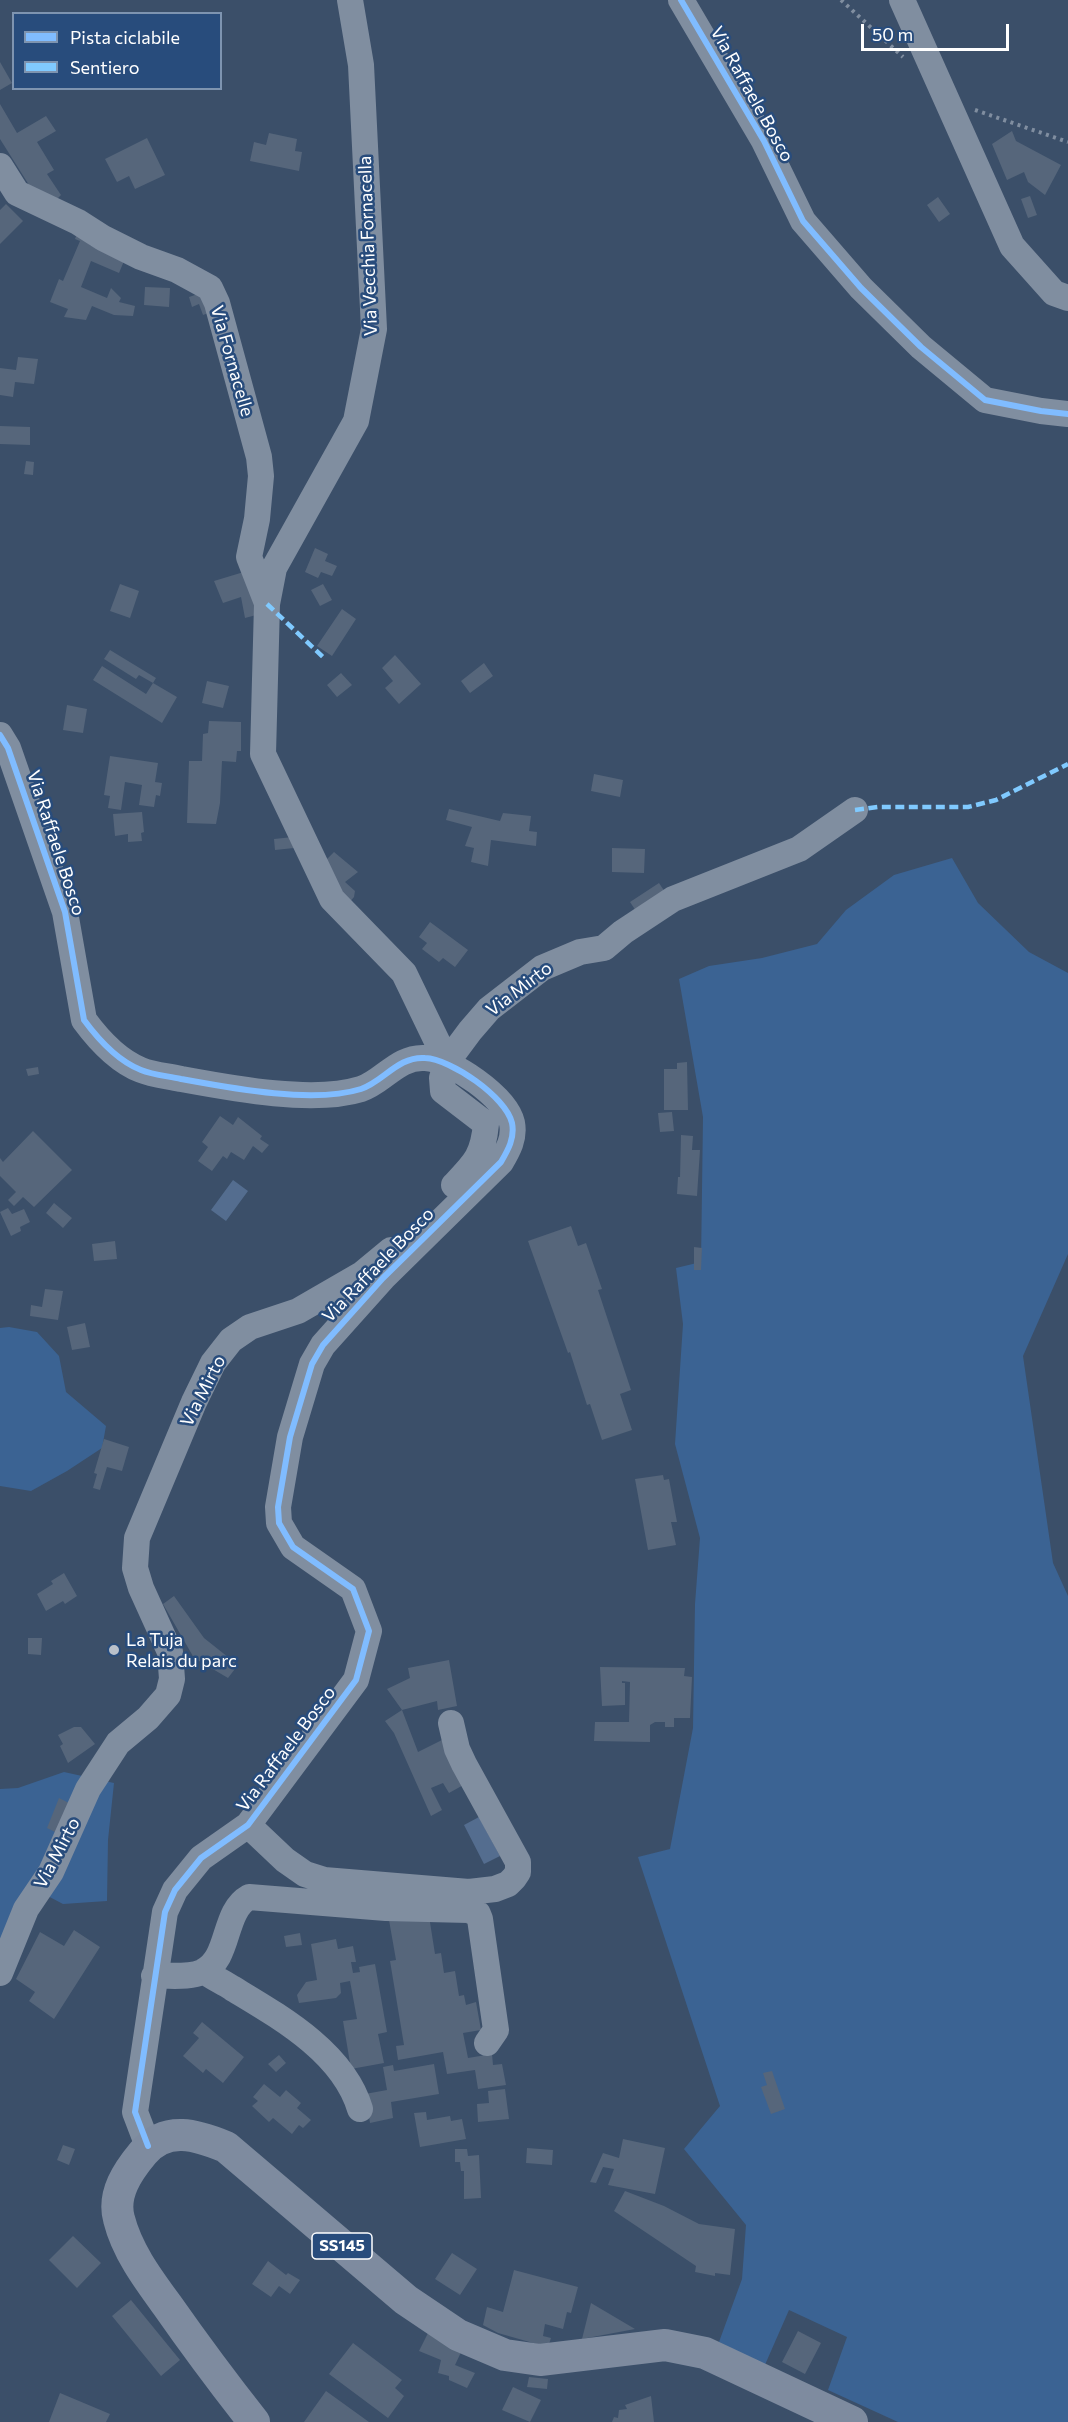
<!DOCTYPE html>
<style>
body{margin:0}
#map{position:relative;width:1068px;height:2422px;overflow:hidden;background:#3b4f69;font-family:Commissioner,sans-serif}
canvas{display:block}
.legend{position:absolute;left:12px;top:12px;width:210px;height:78px;box-sizing:border-box;background:#284c7c;border:2px solid #7e94b0;margin:0;padding:8px 10px;list-style:none;font-size:18px;color:#fff}
.legend li{display:flex;align-items:center;gap:12px;height:30px}
.legend b{width:30px;border:2px solid #7e94b0}
.scale{position:absolute;left:861px;top:24px;width:148px;height:27px;box-sizing:border-box;border:3px solid #fff;border-top:0;padding-left:8px;font-size:18px;line-height:21px;white-space:nowrap;color:#fff;-webkit-text-stroke:4px #284c7c;paint-order:stroke}
</style>
<div id="map">
<canvas width="1068" height="2422"></canvas>
<ul class="legend">
<li><b style="height:8px;background:#80bcff"></b>Pista ciclabile</li>
<li><b style="height:8px;background:#80caff"></b>Sentiero</li>
</ul>
<div class="scale">50 m</div>
</div>
<script>
const ctx = document.querySelector('canvas').getContext('2d');
ctx.lineJoin = 'round';
function paint(path, color) {
  ctx.fillStyle = color;
  ctx.fill(path, 'evenodd');
}
function strokePath(path, color, width, dash) {
  ctx.strokeStyle = color;
  ctx.lineWidth = width;
  ctx.lineCap = dash ? 'butt' : 'round';
  ctx.setLineDash(dash || []);
  ctx.stroke(path);
}
function write(font, color, halo, rows, align = 'center') {
  ctx.font = font + ' Commissioner,sans-serif';
  ctx.lineWidth = 5;
  ctx.setLineDash([]);
  ctx.textBaseline = 'middle';
  ctx.strokeStyle = halo;
  ctx.fillStyle = color;
  for (const [text, x, y, turn = 0] of rows) {
    ctx.save();
    ctx.translate(x, y);
    ctx.rotate((+turn || 0) * Math.PI / 180);
    ctx.textAlign = isNaN(turn) ? turn : align;
    if (halo) ctx.strokeText(text, 0, 0);
    ctx.fillText(text, 0, 0);
    ctx.restore();
  }
}
paint(new Path2D(`
 M952 858 978 903 1029 952 1068 973V1254L1023 1356 1053 1563 1068 1596V2422H898L828 2390 847 2337 789 2310 764 2367 719 2342 742 2279 746 2225 684 2149 720 2106 638 1857 670 1849 693 1728 695 1604 700 1538 675 1444 683 1324 676 1268 701 1262 703 1117 679 979 709 966 762 958 817 944 846 910 894 875Z
 M9 1327 37 1332 59 1356 66 1392 106 1426 102 1448 67 1471 31 1491 0 1486V1328Z
 M64 1772 114 1783 108 1840 107 1901 63 1904 42 1893 0 1961V1789L18 1788Z`), '#3b6393');
paint(new Path2D(`
 M233 1180 248 1191 226 1221 211 1210Z
 M479 1817 500 1856 484 1864 464 1825Z`), '#546d8f');
paint(new Path2D(`
 M0 62 12 83 0 90Z
 M0 104 17 133 46 116 56 131 37 142 54 170 47 174 61 195 52 204 29 185 0 139Z
 M1012 131 1016 141 1061 165 1045 195 1028 182 1024 172 1007 180 992 144Z
 M269 133 297 139 295 151 302 152 299 171 250 161 254 142 266 145Z
 M147 138 165 175 135 189 129 176 117 182 105 159Z
 M1030 196 1037 215 1028 218 1021 199Z
 M938 197 950 214 939 222 927 205Z
 M6 204 23 221 0 244V210Z
 M78 231 90 245 124 261 119 273 91 261 81 287 107 298 111 288 121 298 119 302 135 306 133 316 114 315 92 306 86 320 64 317 68 309 50 302 59 279 63 281 80 241 75 239Z
 M145 287 170 288 169 307 144 305Z
 M207 291 214 311 203 315 199 304 192 307 189 297Z
 M18 357 38 359 34 384 15 382 13 397 0 395V368L16 370Z
 M0 426 30 427V445L0 444Z
 M26 461 34 462 33 475 24 474Z
 M315 548 328 554 325 561 337 566 332 576 321 572 318 578 305 572Z
 M247 571 260 614 245 618 241 597 223 603 214 581Z
 M120 584 139 591 130 618 110 611Z
 M323 584 332 600 320 606 311 590Z
 M342 609 356 619 332 656 317 646Z
 M110 650 156 678 153 683 139 675 136 679 104 659Z
 M395 655 421 684 399 704 385 688 393 681 382 668Z
 M484 663 493 676 470 693 461 681Z
 M102 666 146 694 153 683 177 697 162 723 93 680Z
 M341 673 352 685 337 697 327 685Z
 M207 681 229 686 223 708 202 703Z
 M67 705 87 709 83 733 63 730Z
 M209 721 241 722V751H237L236 762 222 761 220 803 216 824 187 823 189 761H202L203 734 208 733Z
 M110 756 158 763 155 782 162 783 160 796 156 795 154 807 139 805 142 785 125 782 121 810 108 808 110 796 104 795Z
 M594 774 623 780 620 797 591 791Z
 M449 809 500 821 503 813 531 816 529 831 537 832 536 846 491 840 488 866 471 862 474 848 465 846 472 827 446 820Z
 M142 812 144 832 141 833 142 841 128 842V834L115 836 113 814Z
 M293 837 294 848 275 850 274 839Z
 M612 848 645 849 644 873 612 872Z
 M334 852 358 872 345 882 355 891 354 897 348 904 322 864Z
 M659 883 665 892 636 911 630 902Z
 M430 922 468 950 455 967 443 958 439 962 422 949 427 943 419 937Z
 M687 1062 688 1110H664V1069H677V1063Z
 M38 1067 39 1074 28 1076 26 1069Z
 M672 1112 674 1131 660 1132 658 1113Z
 M220 1116 233 1125 238 1117 262 1136 260 1139 269 1145 262 1153 253 1146 244 1160 231 1152 227 1159 223 1156 212 1171 198 1161 208 1147 202 1142Z
 M33 1131 72 1170 34 1207 23 1197 14 1206 8 1200 16 1192 0 1176V1158L3 1162Z
 M681 1135 693 1136 692 1150H700L697 1196 677 1194 678 1177H680Z
 M54 1203 72 1218 63 1228 46 1213Z
 M8 1208 12 1214 24 1209 30 1222 20 1227 21 1231 11 1236 0 1212Z
 M571 1226 578 1246 586 1243 602 1289 598 1290 631 1390 620 1394 632 1430 602 1440 590 1404 587 1405 570 1352 568 1353 528 1241Z
 M115 1241 117 1259 94 1261 92 1244Z
 M694 1247 702 1248 701 1270H694Z
 M45 1289 63 1291 58 1320 30 1316 31 1305 42 1307Z
 M85 1323 90 1347 72 1350 67 1327Z
 M104 1439 129 1447 122 1471 107 1467 100 1490 93 1488 97 1474 94 1473Z
 M663 1475 664 1480 669 1479 677 1522H671L676 1545 648 1550 635 1479Z
 M64 1573 77 1596 65 1604 63 1601 46 1611 37 1594 53 1584 51 1581Z
 M174 1596 204 1638 238 1665 228 1678 194 1658 163 1604Z
 M28 1638H42L41 1655 28 1654Z
 M449 1660 457 1706 438 1710 437 1701 402 1710 387 1689 410 1678 408 1668Z
 M600 1667 685 1668 684 1676 692 1677 690 1718H674V1727H665V1722H655L650 1725V1742L594 1741 595 1722H629L630 1682 622 1681V1683H625V1705L602 1706Z
 M402 1710 418 1752 444 1739 467 1783 449 1793 443 1783 431 1788 442 1810 431 1816 394 1733 385 1721Z
 M74 1727H81L95 1744 68 1763 60 1746 63 1744 58 1735Z
 M59 1798 71 1804 57 1833 47 1828Z
 M429 1916 435 1954 441 1953 444 1973 455 1971 459 1996 464 1995 466 2005 476 2002 481 2030 463 2033 468 2058 492 2054 493 2065 502 2064 506 2085 478 2089 475 2070 447 2074 443 2052 398 2060 396 2046 404 2045 390 1961 396 1960 389 1920Z
 M74 1930 100 1947 54 2019 29 2001 35 1992 16 1979 40 1932 64 1946Z
 M300 1933 302 1945 286 1947 284 1936Z
 M336 1939 338 1949 353 1946 356 1962H351L353 1973 360 1972 359 1967 375 1964 387 2032 378 2034 384 2063 351 2069 343 2021 357 2019 350 1981 340 1983 341 1993 336 1998 299 2003 297 1995 306 1982 317 1980 311 1944Z
 M202 2022 244 2057 223 2083 206 2069 203 2073 183 2056 199 2038 193 2033Z
 M279 2055 286 2063 276 2072 268 2064Z
 M434 2064 439 2094 391 2102 393 2118 370 2123 365 2094 387 2090 383 2067 393 2065 394 2071Z
 M772 2071 785 2109 771 2114 761 2087 767 2085 763 2073Z
 M264 2084 280 2097 286 2090 301 2103 297 2108 311 2120 303 2128 299 2125 292 2134 273 2118 269 2122 252 2106 258 2101 253 2097Z
 M505 2089 509 2119 478 2122 477 2104 489 2103 488 2091Z
 M426 2112 427 2120 450 2116 451 2121 462 2119 466 2139 420 2147 414 2113Z
 M623 2139 665 2148 655 2194 608 2185 614 2169 603 2167 596 2183 590 2182 603 2153 619 2158Z
 M63 2145 75 2149 69 2165 57 2160Z
 M527 2148 553 2150 552 2165 526 2163Z
 M455 2149H467L468 2156 479 2155 481 2198 464 2199V2171H461L460 2162H455Z
 M625 2191 664 2206 699 2224 735 2229 730 2275 715 2273V2276L695 2272 696 2266 614 2211Z
 M73 2236 101 2263 77 2288 49 2260Z
 M452 2253 477 2269 460 2295 435 2279Z
 M268 2261 286 2275 288 2273 300 2280 290 2294 279 2286 271 2297 252 2284Z
 M514 2270 578 2287 571 2313 567 2312 563 2329 545 2324 543 2336 551 2338 549 2344 540 2345 498 2333 483 2325 487 2307 503 2312Z
 M131 2300 180 2360 161 2376 112 2316Z
 M591 2303 635 2329 582 2339Z
 M429 2331 463 2348 455 2365 475 2373 467 2388 449 2380V2376L438 2373 441 2360 419 2351Z
 M798 2331 821 2343 805 2374 782 2362Z
 M353 2343 402 2380 395 2388 404 2396 388 2418 329 2374Z
 M529 2377 548 2379 547 2389 527 2387Z
 M513 2387 541 2400 530 2422 502 2410Z
 M326 2391 369 2422H304Z
 M60 2393 110 2414 106 2422H49Z
 M651 2396 654 2422H612L614 2417 618 2418 619 2410 627 2409 625 2405Z`), '#56667b');
strokePath(new Path2D(`
 M841 0 903 57
 M975 110 1068 142`), '#808ea0', 4, [3, 4.5]);
strokePath(new Path2D(`
 M350 0 361 65 374 329 356 421 274 568 267 604 263 754 332 899 404 973 447 1062
 M681 0 764 141 803 221 861 288 921 347 985 400 1041 411 1068 414
 M902 0 1012 246 1054 293 1068 298
 M0 166 17 193 78 222 103 238 141 257 177 270 210 288 217 303 259 457 261 476 257 519 249 557 267 603
 M0 735 8 748 65 912 84 1020C98 1039 118 1061 141 1070 153 1075 168 1076 181 1079 230 1088 313 1104 361 1089 383 1082 398 1056 425 1058 451 1059 506 1097 512 1123 515 1138 508 1150 501 1162L383 1278 323 1345 312 1364 290 1437 278 1507 279 1523 293 1547 353 1589 369 1631 356 1680 248 1825 201 1858 175 1890 165 1912 135 2112 148 2146
 M454 1185C475 1163 483 1156 486 1124L443 1091 442 1078 447 1062 470 1031 489 1009 542 968 580 952 604 948 623 932 673 899 799 849 855 810
 M248 1825 285 1860 305 1874 324 1880 469 1892 495 1889 508 1884 514 1878 518 1872V1862L464 1764 457 1749 451 1723
 M204 1971C213 1978 223 1982 232 1988 280 2017 343 2052 360 2109
 M0 1973 26 1909 51 1872 88 1789 118 1743 148 1718 168 1695 172 1679 170 1652 141 1588 135 1568 137 1538 194 1402 213 1363 231 1340 250 1327 298 1311 362 1274 391 1250
 M154 1976C169 1975 189 1978 202 1972 231 1959 222 1912 249 1897L386 1908 469 1910 478 1914 480 1919 496 2030 487 2043`), '#808ea0', 26);
strokePath(new Path2D(`
 M254 2422C224 2384 195 2345 167 2305 148 2279 127 2251 119 2219 112 2194 128 2171 143 2153 166 2125 197 2135 226 2147L406 2300 458 2335 505 2355 540 2360 665 2345 705 2353 852 2422`), '#7e8b9f', 32);
strokePath(new Path2D(`
 M267 604 323 657
 M855 810 878 807H968L996 800 1068 764`), '#80caff', 4.5, [9, 4.5]);
strokePath(new Path2D(`
 M681 0 764 141 803 221 861 288 921 347 985 400 1041 411 1068 414
 M0 735 8 748 65 912 84 1020C98 1039 118 1061 141 1070 153 1075 168 1076 181 1079 230 1088 313 1104 361 1089 383 1082 398 1056 425 1058 451 1059 506 1097 512 1123 515 1138 508 1150 501 1162L383 1278 323 1345 312 1364 290 1437 278 1507 279 1523 293 1547 353 1589 369 1631 356 1680 248 1825 201 1858 175 1890 165 1912 135 2112 148 2146`), '#80bcff', 6);
for (const [x, y, r, color] of [
 [114,1650,6,"#bac1ca"]
]) {
  const dot = new Path2D();
  dot.arc(x, y, r, 0, 2 * Math.PI);
  ctx.fillStyle = color;
  ctx.fill(dot);
  strokePath(dot, '#284c7c', 2);
}
for (const [x, y, w] of [
 [342,2246,60]
]) {
  const box = new Path2D();
  box.roundRect(x - w / 2, y - 13, w, 26, 4.5);
  ctx.fillStyle = '#284c7c';
  ctx.fill(box);
  strokePath(box, '#fff', 1.5);
}
write('bold 16px', '#fff', null, [
 ["SS145",342,2246]
]);
write('18px', '#fff', '#284c7c', [
 ["Via Raffaele Bosco",752,94,61],
 ["Via Vecchia Fornacella",368,246,-92],
 ["Via Fornacelle",232,361,74],
 ["Via Raffaele Bosco",56,843,72],
 ["Via Mirto",519,989,-37],
 ["Via Raffaele Bosco",378,1265,-46],
 ["Via Mirto",203,1391,-63],
 ["Via Raffaele Bosco",286,1749,-53],
 ["Via Mirto",57,1853,-62]
]);
write('18px', '#fff', '#284c7c', [
 ["La Tuja",126,1640],
 ["Relais du parc",126,1661]
], 'left');
</script>
